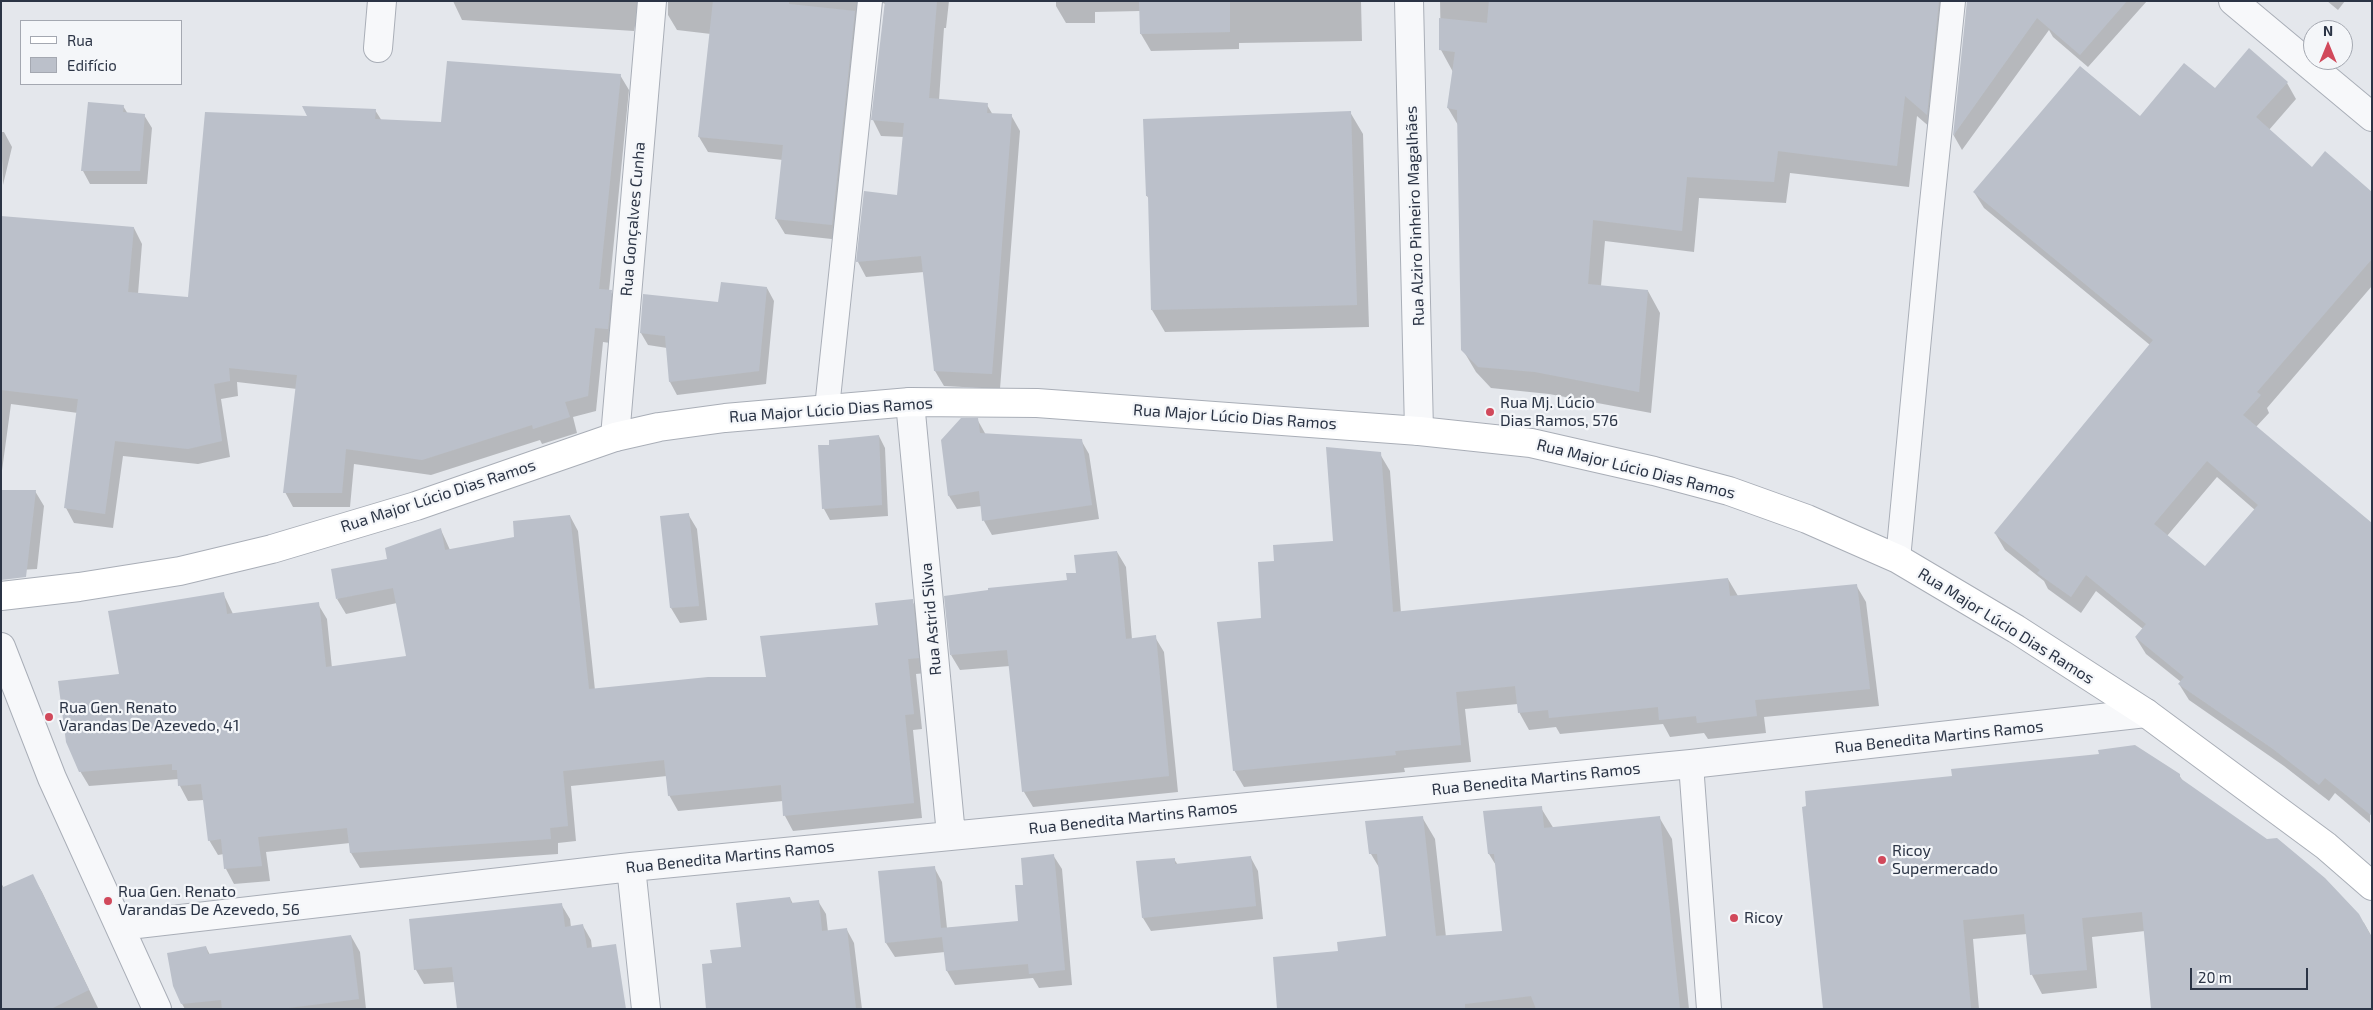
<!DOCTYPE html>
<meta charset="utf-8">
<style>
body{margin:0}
#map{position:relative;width:2373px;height:1010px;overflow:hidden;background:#e4e7ec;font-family:"Exo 2",sans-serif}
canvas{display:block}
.frame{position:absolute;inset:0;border:2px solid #2b3445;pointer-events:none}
.legend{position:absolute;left:20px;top:20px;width:162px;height:65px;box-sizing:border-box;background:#f4f6f9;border:1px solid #a4a8b1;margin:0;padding:6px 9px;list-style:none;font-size:15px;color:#2b3445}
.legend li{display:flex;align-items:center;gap:10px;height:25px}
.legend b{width:25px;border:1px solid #a4a8b1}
.north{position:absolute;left:2303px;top:20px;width:50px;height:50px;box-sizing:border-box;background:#f4f6f9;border:1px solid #a4a8b1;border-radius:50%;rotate:0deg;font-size:14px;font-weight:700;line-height:20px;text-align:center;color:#2b3445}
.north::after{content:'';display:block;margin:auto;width:18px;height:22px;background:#d1495b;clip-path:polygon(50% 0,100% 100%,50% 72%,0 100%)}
.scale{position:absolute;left:2190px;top:968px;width:118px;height:22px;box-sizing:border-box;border:2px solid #2b3445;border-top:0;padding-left:6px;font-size:15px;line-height:18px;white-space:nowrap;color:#2b3445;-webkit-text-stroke:4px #f4f6f9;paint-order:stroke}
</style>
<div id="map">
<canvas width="2373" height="1010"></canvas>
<div class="frame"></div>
<ul class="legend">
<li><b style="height:6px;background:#fff"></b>Rua</li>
<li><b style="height:14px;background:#bbc0ca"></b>Edifício</li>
</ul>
<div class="north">N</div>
<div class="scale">20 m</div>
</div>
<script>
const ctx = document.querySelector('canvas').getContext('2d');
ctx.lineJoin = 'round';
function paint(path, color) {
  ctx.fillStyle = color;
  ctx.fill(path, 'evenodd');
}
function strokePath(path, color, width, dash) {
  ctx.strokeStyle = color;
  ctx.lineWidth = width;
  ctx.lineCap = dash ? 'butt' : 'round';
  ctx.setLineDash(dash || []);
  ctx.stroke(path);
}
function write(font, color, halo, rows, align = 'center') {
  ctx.font = font + ' "Exo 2",sans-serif';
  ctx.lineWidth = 4.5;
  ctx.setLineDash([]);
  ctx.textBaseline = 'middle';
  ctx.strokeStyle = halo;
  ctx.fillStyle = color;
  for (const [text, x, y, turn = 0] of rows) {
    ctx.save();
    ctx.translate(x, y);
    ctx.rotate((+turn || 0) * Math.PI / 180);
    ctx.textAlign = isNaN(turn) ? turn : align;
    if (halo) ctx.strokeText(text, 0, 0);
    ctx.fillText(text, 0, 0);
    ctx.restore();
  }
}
paint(new Path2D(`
 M453 1H659L644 27 635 26 634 31 462 20Z
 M664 1H949L946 28H944L939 100 987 105 993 115H1011L1020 131 1000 389 944 386 935 371 924 272 866 277 858 262 898 196 904 137 881 136 873 120 885 4 881 2 841 240 785 234 776 219 783 160 708 152 699 137 711 34 677 30 668 15V2Z
 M1056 1H1361L1362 41 1239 43V49L1151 51 1141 34 1140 11 1095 12V23H1066L1056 6Z
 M1440 1H1954L1939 135 1917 116 1909 187 1790 173 1786 203 1699 198 1694 252 1605 241 1601 286 1648 291 1660 313 1651 413 1549 394 1491 388 1476 372 1463 350 1458 125 1448 108 1453 72 1441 50Z
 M2065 1H2147L2088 67 2053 37 2049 30 1962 150 1954 136 1965 33Z
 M2327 1H2345L2338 10Z
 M620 75 629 90 609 291 611 292 620 307 617 344 603 342 596 411 573 417 577 433 542 444 540 440 431 475 354 464 350 507H293L285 492 297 389 237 382 238 396 221 399 230 457 198 464 123 456 113 528 74 523 66 508 78 413 11 404 1 478V217L134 228 142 244 138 294 189 298 309 117 375 110 382 121 442 124Z
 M2287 83 2296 99 2269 130 2312 169 2372 193V286L2267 408 2269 413 2256 427 2372 525 2370 823 2335 793 2329 801 2284 766 2189 700 2179 684 2181 682 2146 654 2136 638 2143 629 2096 591 2081 613 2048 589 2044 581 2005 550 1995 533 2150 345 1984 208 1974 192 2140 118 2215 90ZM2217 477 2255 510 2205 568 2167 536Z
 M123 106 128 114 144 115 152 128 147 184H90L83 171Z
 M1350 112 1363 134 1369 327 1165 332 1152 310 1149 199 1147 196Z
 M1 132H4L12 147 3 185Z
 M767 288 774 301 766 384 677 395 670 382 667 348 648 345 641 333Z
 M977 419 986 435 1081 440 1089 454 1099 519 992 535 984 521 982 506 957 509 949 496Z
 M879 436 885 448 888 516 830 520 824 509 831 446Z
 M1380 454 1390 471 1401 613 1728 579 1738 596 1856 585 1866 602 1879 706 1764 717 1766 733 1708 739 1704 733 1670 737 1663 724 1560 734 1556 727 1529 730 1519 712 1518 704 1465 709 1471 762 1404 768 1405 772 1244 787 1234 770 1262 620 1275 562 1334 542Z
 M35 491 44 506 37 569 1 571Z
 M688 514 697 529 707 620 680 623 671 608Z
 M570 516 578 531 595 690 767 678 880 627 912 601 921 616 926 673 916 674 922 729 913 730 922 818 793 831 785 816 783 801 678 811 669 795 667 776 571 786 576 841 558 843V854L360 868 351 853 350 843 266 852 270 881 234 884 226 869 224 854 218 855 209 840 204 800 188 801 180 786 179 779 89 786 80 771 121 675 223 593 233 614 318 604 327 619 332 668 408 657 397 603 346 614 337 599 389 560 441 530 450 550 516 538Z
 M1117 552 1126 567 1132 639 1155 637 1164 652 1178 792 1033 807 1024 792 1010 666 960 670 951 655 1077 574Z
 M2179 775 2183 781 2364 923 2372 937V1009L2145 931 2092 937 2097 988 2042 994 2032 975 2027 934 1973 939 1979 1009H1824Z
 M1541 808 1554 829 1659 817 1672 839 1689 1009H1279L1339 952 1387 938 1380 869 1371 854 1422 817 1435 839 1446 937 1503 932 1497 867 1489 854Z
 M1053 855 1062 869 1072 985 1039 988 1033 978 955 985 947 971 945 952 895 957 886 943 934 867 942 882 947 928 1019 922 1024 886Z
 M1251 858 1258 871 1263 919 1151 931 1143 918 1174 859 1178 865Z
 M32 875 42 892 98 1008 1 1009V883L4 888Z
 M790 898 793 904 818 901 826 914 828 932 847 930 854 943 862 1009H708L713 964 742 948Z
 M561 904 570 919 571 927 583 926 591 940 592 948 455 982 424 984 416 970 410 920Z
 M351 936 360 952 366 1009H185L182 1004 206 947 210 955Z`), '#0003');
paint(new Path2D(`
 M713 1H789V4L855 11 832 225 775 219 783 145 698 137Z
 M885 1H937L929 98 988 103 987 113 1012 114 992 374 934 371 921 256 856 262 864 191 897 195 904 123 871 120Z
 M1139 1H1230V32L1140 34Z
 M1489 1H1939L1927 115 1905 96 1897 166 1778 151 1774 182 1687 177 1682 231 1593 220 1588 284 1648 290 1639 392 1535 372 1478 367 1461 350 1457 110 1447 108 1455 52 1439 50V18L1487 23Z
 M1967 1H2127L2080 55 2037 18 1953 136Z
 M2249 48 2288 82 2256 117 2312 167 2325 151 2372 192V259L2257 392 2261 395 2243 415 2372 523V816L2325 778 2319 785 2273 749 2178 684 2184 677 2135 637 2146 624 2086 575 2071 597 2037 573 2040 570 1994 533 2153 340 1973 192 2080 66 2140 116 2184 63 2215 88ZM2207 461 2258 505 2205 566 2154 524Z
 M447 61 621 74 599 289 612 290 608 329 595 328 588 396 565 402 570 417 533 429 532 425 422 460 346 449 342 493H283L297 375 229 368 230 381 214 384 222 441 188 449 115 441 105 514 64 508 78 399 1 390V216L134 227 128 292 188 297 205 112 307 116 302 106 376 109 375 119 441 122Z
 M88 102 124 105 123 112 145 114 140 171H81Z
 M1351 111 1357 305 1151 310 1148 196H1146L1143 119Z
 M721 282 767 287 759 371 669 382 665 336 640 333 643 294 718 302Z
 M961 418H978L980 433 1082 439 1092 505 982 521 979 491 948 496 941 440Z
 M879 435 882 505 822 509 818 445H829V440Z
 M1326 447 1381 452 1393 612 1728 578 1730 596 1857 584 1870 689 1755 700 1757 716 1697 723 1696 716 1659 720 1658 707 1549 718 1548 710 1518 713 1515 686 1456 692 1461 745 1395 751 1396 755 1233 771 1217 622 1261 618 1258 562 1274 561 1273 545 1333 541Z
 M1 490H36L26 577 1 580Z
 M689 513 699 606 670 608 660 516Z
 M570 515 589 689 708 677H766L760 636 878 625 875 603 913 599 919 658 908 659 914 714 905 715 914 803 783 816 781 785 668 796 664 760 563 771 568 826 550 828 551 839 350 853 347 828 258 837 262 866 224 869 221 839 208 841 201 784 178 786 177 770H172V764L79 772 66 742 58 681 119 674 108 611 224 592 227 614 319 602 326 667 406 656 393 588 336 599 331 569 387 559 385 548 441 528 445 550 514 537 513 521Z
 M1117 551 1126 639 1156 635 1169 776 1022 792 1007 650 950 655 944 596 988 590V588L1067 580 1066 573H1076L1074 555Z
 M2135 745 2180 774V778L2267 839 2277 838 2325 878 2359 914 2372 938V1009H2151L2142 912 2082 918 2087 970 2030 975 2024 914 1963 920 1971 1009H1823L1802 807 1806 806 1805 791 1952 776 1951 769 2099 754 2098 750Z
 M1542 806 1544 828 1660 816 1680 1009H1536L1531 996 1465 1004V1009H1277L1273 957 1338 951 1337 942 1386 936 1377 854H1369L1365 821 1423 816 1436 936 1502 931 1494 854H1488L1483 811Z
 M1054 854 1065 970 1029 974 1028 964 946 971 942 937 885 943 878 871 935 866 941 928 1018 921 1015 885H1023L1021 858Z
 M1251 856 1256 906 1142 918 1136 861 1175 858V864Z
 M33 874 89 990 51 1009H1V888Z
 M790 897 791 903 819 900 822 931 847 928 856 1009H706L702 964 712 963 710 950 741 947 736 903Z
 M562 903 565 927 583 924 587 948 616 944 626 1009H457L452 967 414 970 409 919Z
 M351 935 359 999 280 1009H222L221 1000 181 1004 173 986 167 953 206 946 208 954Z`), '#bbc0ca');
const service = new Path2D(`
 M827 408 870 1
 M1898 559 1929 232 1953 1
 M1691 764 1709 1009`);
const minor = new Path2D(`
 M2233 1 2372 117
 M378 48 382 1
 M910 402 951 835
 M615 437 652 1
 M1 647 52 778 157 1009
 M631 867 646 1009
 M120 926 631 867 1691 764 2146 713`);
const tertiary = new Path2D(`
 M1409 1 1419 431`);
const secondary = new Path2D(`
 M1 596 79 587 180 571 272 549 416 506 615 437 659 427 725 418 910 402 1037 403 1419 431 1531 443 1654 471 1729 491 1807 519 1898 559 2016 629 2146 713 2326 846 2372 886`);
strokePath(service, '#a9aeb7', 26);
strokePath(minor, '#a9aeb7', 30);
strokePath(tertiary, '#a9aeb7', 30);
strokePath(secondary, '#a9aeb7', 30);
strokePath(service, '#f7f8fa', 24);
strokePath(minor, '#f7f8fa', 28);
strokePath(tertiary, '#f7f8fa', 28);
strokePath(secondary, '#fff', 28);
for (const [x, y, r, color] of [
 [1490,412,5,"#d1495b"],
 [49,717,5,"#d1495b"],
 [1882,860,5,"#d1495b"],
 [108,901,5,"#d1495b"],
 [1734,918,5,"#d1495b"]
]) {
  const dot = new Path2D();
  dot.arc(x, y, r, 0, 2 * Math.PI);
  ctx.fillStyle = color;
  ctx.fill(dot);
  strokePath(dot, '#f4f6f9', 2);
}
write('16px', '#2b3445', '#f4f6f9', [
 ["Rua Alziro Pinheiro Magalhães",1415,216,-92],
 ["Rua Gonçalves Cunha",633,219,-85],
 ["Rua Major Lúcio Dias Ramos",831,410,-4],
 ["Rua Major Lúcio Dias Ramos",1235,417,4],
 ["Rua Major Lúcio Dias Ramos",1636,469,14],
 ["Rua Major Lúcio Dias Ramos",438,496,-18],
 ["Rua Astrid Silva",931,619,-95],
 ["Rua Major Lúcio Dias Ramos",2006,626,32],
 ["Rua Benedita Martins Ramos",1939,737,-6],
 ["Rua Benedita Martins Ramos",1536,779,-6],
 ["Rua Benedita Martins Ramos",1133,818,-6],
 ["Rua Benedita Martins Ramos",730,857,-6]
]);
write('16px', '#2b3445', '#f4f6f9', [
 ["Rua Mj. Lúcio",1500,403],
 ["Dias Ramos, 576",1500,421],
 ["Rua Gen. Renato",59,708],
 ["Varandas De Azevedo, 41",59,726],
 ["Ricoy",1892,851],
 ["Supermercado",1892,869],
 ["Rua Gen. Renato",118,892],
 ["Varandas De Azevedo, 56",118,910],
 ["Ricoy",1744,918]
], 'left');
</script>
